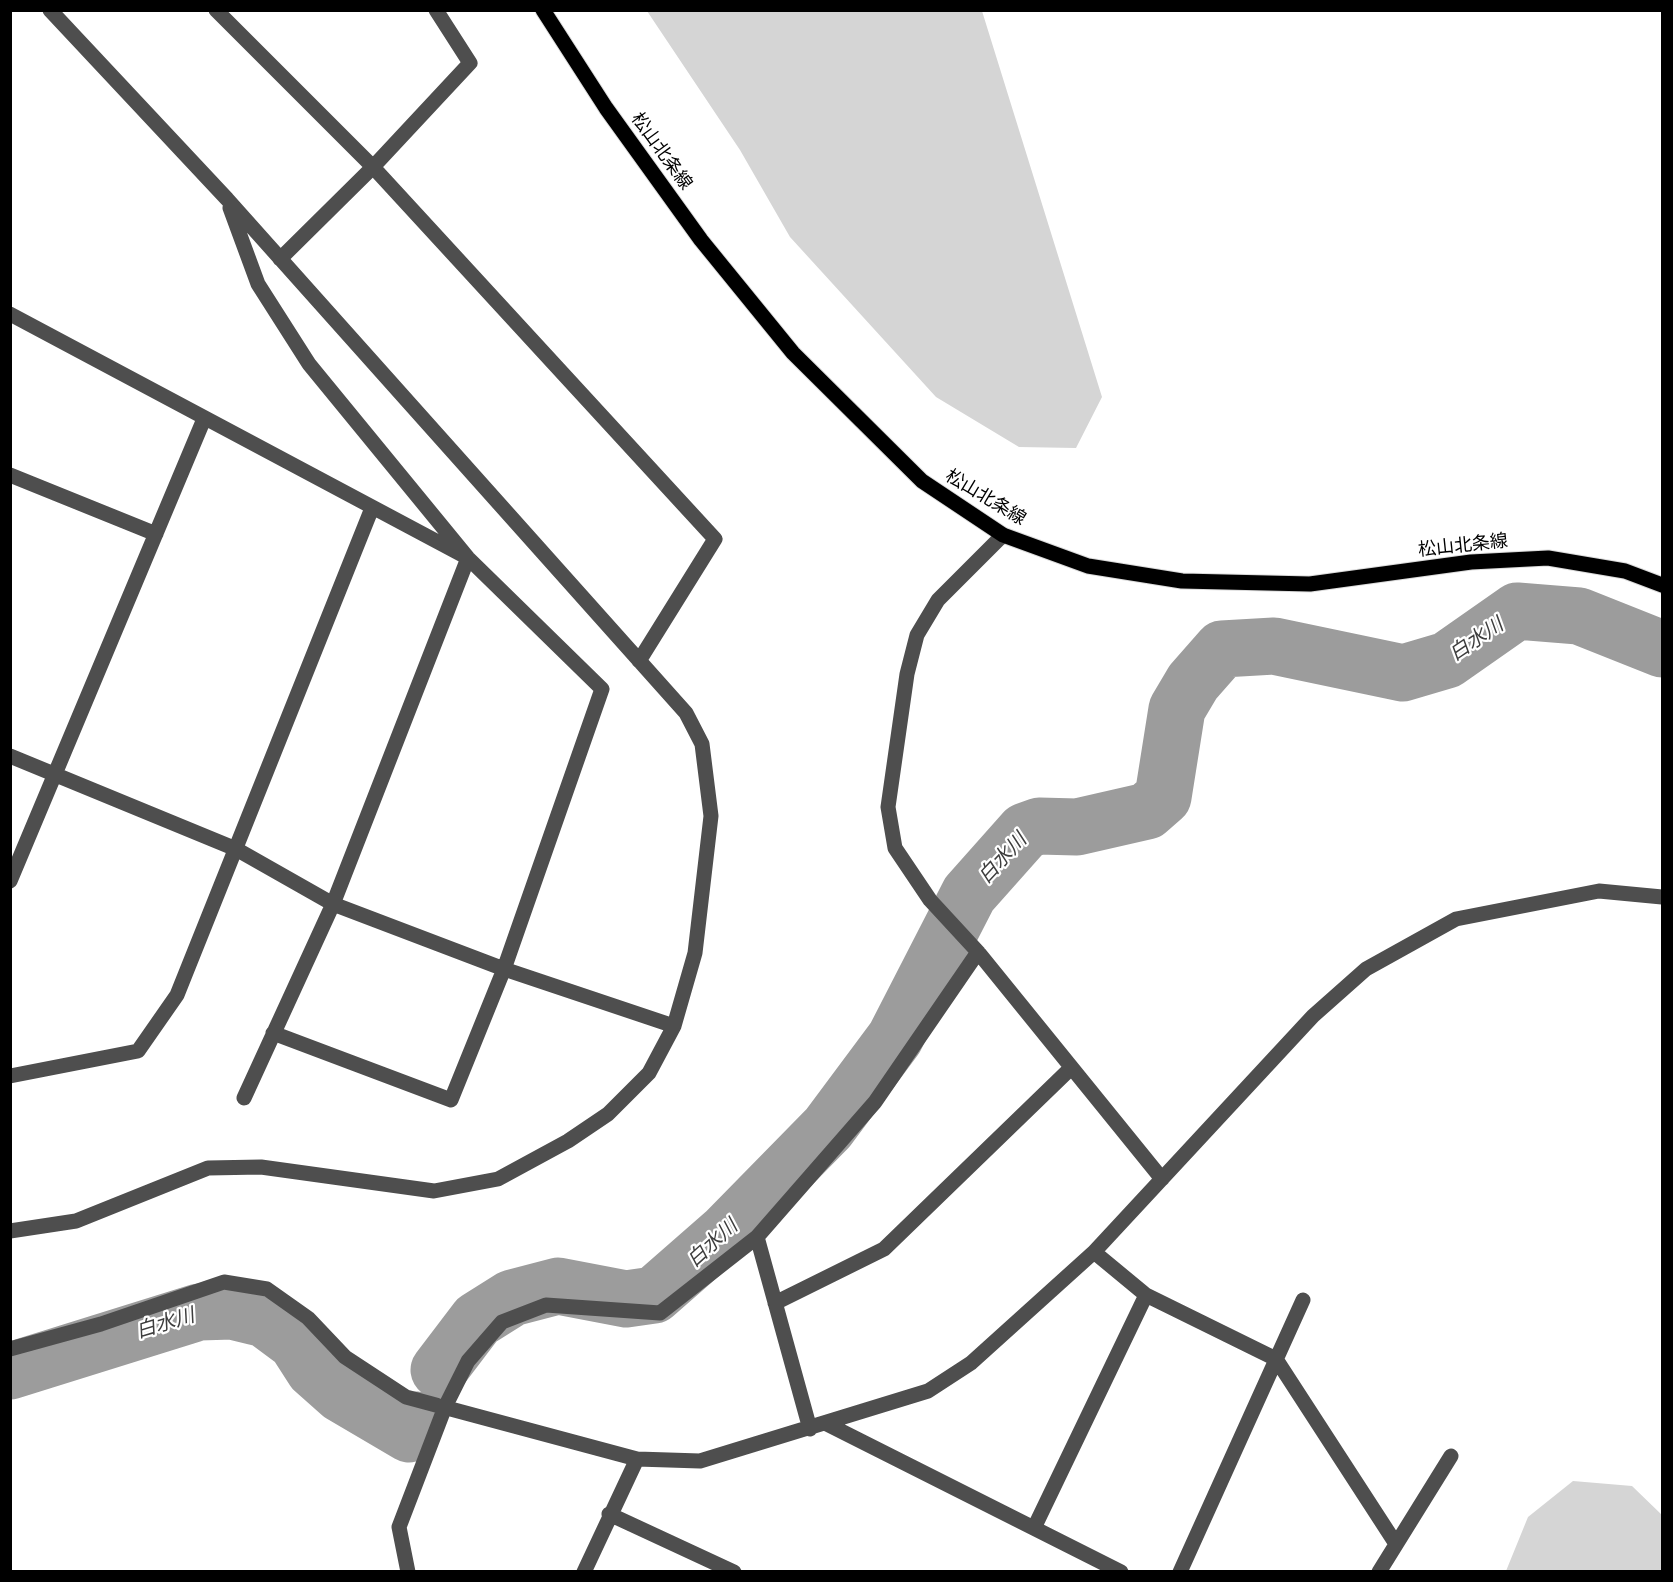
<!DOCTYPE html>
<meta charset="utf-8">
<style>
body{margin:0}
#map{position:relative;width:1673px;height:1582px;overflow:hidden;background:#fff;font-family:Commissioner,sans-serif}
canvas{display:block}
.frame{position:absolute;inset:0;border:12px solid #000;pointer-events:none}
</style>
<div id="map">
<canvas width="1673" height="1582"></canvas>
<div class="frame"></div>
</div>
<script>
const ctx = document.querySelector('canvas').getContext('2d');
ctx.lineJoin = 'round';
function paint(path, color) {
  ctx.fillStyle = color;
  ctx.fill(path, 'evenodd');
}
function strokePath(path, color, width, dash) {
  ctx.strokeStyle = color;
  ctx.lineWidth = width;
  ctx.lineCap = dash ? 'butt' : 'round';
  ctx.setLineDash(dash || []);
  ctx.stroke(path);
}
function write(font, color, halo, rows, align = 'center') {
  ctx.font = font + ' Commissioner,"Noto Sans JP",sans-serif';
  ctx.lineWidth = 4.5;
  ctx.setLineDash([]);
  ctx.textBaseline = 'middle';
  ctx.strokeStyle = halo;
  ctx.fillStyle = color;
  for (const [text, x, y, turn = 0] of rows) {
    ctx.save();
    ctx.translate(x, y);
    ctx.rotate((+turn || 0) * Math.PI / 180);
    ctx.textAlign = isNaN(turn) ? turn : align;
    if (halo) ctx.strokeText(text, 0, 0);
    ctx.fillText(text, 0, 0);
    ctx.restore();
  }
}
paint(new Path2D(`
 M647 11H982L1102 397 1076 448 1019 447 936 397 790 237 740 150Z
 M1573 1481 1632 1486 1662 1515V1571H1506L1528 1517Z`), '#d5d5d5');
strokePath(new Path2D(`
 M439 1370 477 1320 512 1298 558 1286 626 1299 654 1295 726 1232 828 1128 895 1038 969 894 1025 831 1039 826 1077 827 1147 811 1163 797 1177 709 1193 682 1222 649 1274 646 1403 673 1447 660 1517 611 1579 616 1662 649
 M10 1371 199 1312 232 1311 265 1319 296 1342 314 1370 341 1394 409 1434 416 1420`), '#9c9c9c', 57);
const major = new Path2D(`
 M543 10 606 108 701 240 793 353 922 481 1003 535 1088 566 1182 581 1310 584 1471 562 1548 558 1625 571 1662 585`);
strokePath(major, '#dbdbdb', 17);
strokePath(new Path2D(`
 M216 10 373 167 715 539 639 661
 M230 208 258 284 309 364 468 558 602 689 504 969 451 1100 273 1033
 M280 259 373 167 470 63 436 10
 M10 314 468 558 333 904 244 1098
 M10 475 156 534
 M1003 535 938 600 917 635 907 674 888 807 895 848 930 900 978 952 1162 1179
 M10 756 236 849 333 904 504 969 674 1026
 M10 881 204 419
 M10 1076 138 1051 177 995 372 508
 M10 1231 76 1221 208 1168 261 1167 434 1191 498 1179 568 1141 608 1114 649 1073 674 1026 695 953 711 816 702 744 686 713 227 199 50 10
 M757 1237 810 1429
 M1094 1252 1146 1295 1276 1359 1396 1544
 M775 1303 884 1249 1071 1068
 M10 1349 101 1324 224 1282 267 1289 308 1318 345 1357 406 1397 637 1459 700 1461 928 1391 971 1363 1094 1252 1313 1016 1366 969 1456 919 1599 891 1662 897
 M827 1424 1121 1572
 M609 1514 734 1572
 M1034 1528 1146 1295
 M408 1572 399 1527 445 1407 468 1361 502 1322 546 1305 660 1313 757 1237 875 1102 978 952
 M584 1572 637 1459
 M1180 1572 1303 1300
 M1379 1572 1451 1456`), '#4e4e4e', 15);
strokePath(major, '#000', 15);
write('18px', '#000', '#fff', [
 ["松山北条線",662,151,54],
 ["松山北条線",986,497,31],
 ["松山北条線",1463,545,-6]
]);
write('italic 20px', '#3d3d3d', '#fff', [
 ["白水川",1476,639,-34],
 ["白水川",1002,858,-47],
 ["白水川",712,1243,-42],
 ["白水川",165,1323,-17]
]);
</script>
